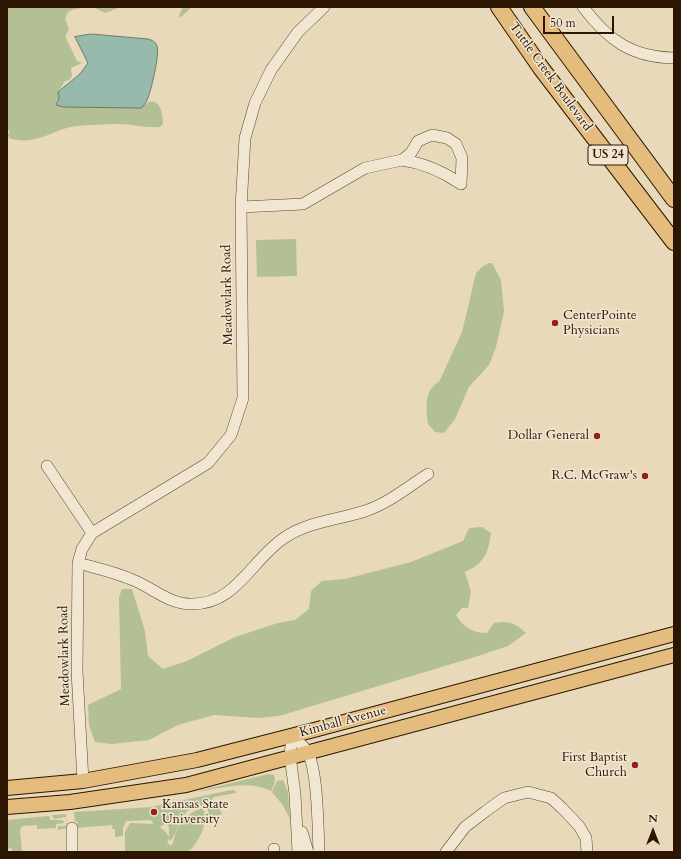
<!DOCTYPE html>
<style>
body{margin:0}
#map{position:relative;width:681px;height:859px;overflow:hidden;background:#e8d9ba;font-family:Cardo,serif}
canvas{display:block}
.frame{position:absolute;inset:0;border:8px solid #2c1602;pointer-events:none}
.north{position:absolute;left:633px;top:811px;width:40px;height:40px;-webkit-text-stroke:3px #f0e6d2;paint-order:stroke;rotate:0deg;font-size:11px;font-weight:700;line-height:16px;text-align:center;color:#2c1602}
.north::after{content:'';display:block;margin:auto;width:14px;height:18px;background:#2c1602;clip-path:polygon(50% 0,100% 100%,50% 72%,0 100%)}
.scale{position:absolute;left:543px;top:16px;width:71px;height:18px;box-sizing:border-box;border:2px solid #2c1602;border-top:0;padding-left:5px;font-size:12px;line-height:14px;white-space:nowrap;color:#2c1602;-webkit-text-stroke:3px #f0e6d2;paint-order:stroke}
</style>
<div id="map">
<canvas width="681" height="859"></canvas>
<div class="frame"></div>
<div class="north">N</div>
<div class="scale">50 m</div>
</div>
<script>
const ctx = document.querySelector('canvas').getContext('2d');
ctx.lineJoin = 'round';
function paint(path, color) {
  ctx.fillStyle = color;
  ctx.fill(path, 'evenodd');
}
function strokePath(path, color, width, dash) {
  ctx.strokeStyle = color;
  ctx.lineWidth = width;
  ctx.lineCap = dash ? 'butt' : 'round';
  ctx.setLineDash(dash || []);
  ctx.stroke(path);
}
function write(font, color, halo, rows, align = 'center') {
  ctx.font = font + ' Cardo,serif';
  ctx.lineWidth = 3;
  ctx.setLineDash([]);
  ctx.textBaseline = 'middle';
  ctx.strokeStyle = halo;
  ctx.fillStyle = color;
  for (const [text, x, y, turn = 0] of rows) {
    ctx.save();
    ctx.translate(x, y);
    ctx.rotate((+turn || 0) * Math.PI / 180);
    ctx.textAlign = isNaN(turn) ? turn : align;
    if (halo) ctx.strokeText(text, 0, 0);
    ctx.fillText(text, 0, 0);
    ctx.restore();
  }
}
paint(new Path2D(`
 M7 7H121L105 13 93 7 75 9 68 12 65 19 69 29 66 35V38L77 61 82 63 71 68 72 76 69 80 65 81 58 92 59 98 56 102 58 106 141 108C157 92 163 109 163 124L160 127C145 128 132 124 117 124 104 124 90 125 77 126 51 129 37 147 9 138L8 135 10 131 7 130Z
 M183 7H192L180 18 179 15Z
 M296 239 297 276 257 277 256 240Z
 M489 263H492L501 280 504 312 496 347 489 365 469 387 455 419 444 433 435 432 428 424C426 409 424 389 439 382L462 332 476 273 482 267Z
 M482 527 491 533C488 553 485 563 465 572L471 592 468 608H462L456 615C463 627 473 633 487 633L494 623C507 620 516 623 526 633L508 646 478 656 279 716 258 718 214 715 178 725 149 740 112 744 95 742 89 725 88 705 121 689 119 597 122 589H132L145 631 148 656 163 669 187 661 235 637 278 623 295 620 309 609 311 591 322 581 345 579 411 562 463 541 469 528Z
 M268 774 274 775C276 782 274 785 271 791 247 779 220 789 195 792Z
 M283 780 288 792 290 819 282 804 272 792 277 781Z
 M231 790H235L236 793 214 797 212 800 213 804 219 807 222 814 208 820 209 814 207 808C184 795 179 833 170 841L169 839 167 843 170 845 173 844C174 830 186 813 200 809H203C210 822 197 845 188 852H125V832L130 823 153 824 152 821 149 820 126 821 123 828V836L115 837V829H112V825L76 828 75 824H77L78 822 75 821 74 812 151 807ZM166 823 169 827V837L165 831 160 827Z
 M66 814 67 828 58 830V826H66V817L54 819 52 815Z
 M49 816 51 820H63L64 823 56 824V828L37 829V825L22 826 20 831 22 852H12V848L7 849V820Z`), '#b2c093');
const water = new Path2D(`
 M91 34 148 39C152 40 156 42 157 46 160 53 151 92 147 100 146 103 144 105 141 108L63 107 56 105 59 98 58 92 80 74 88 63 75 37Z`);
paint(water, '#98baad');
strokePath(water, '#6d7869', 1);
const minor = new Path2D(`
 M583 7C608 40 631 57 674 58
 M241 207 303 204 365 168 402 160 411 153 418 141 432 135 447 138 456 144 462 158 461 184C442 171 424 163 402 160
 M47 466 92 533 82 549 78 563 77 671 83 781
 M92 533 208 463 231 435 243 398 241 207 245 138 255 103 271 70 298 32 324 7
 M78 563C96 568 115 572 133 580 153 588 169 604 191 604 236 605 251 560 284 538 308 521 340 520 368 510 390 502 408 487 428 474
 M292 736C297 741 304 746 307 751 318 769 318 830 319 852
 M292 736 290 756 295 794 298 852
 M72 828V852
 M302 832 308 852
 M274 849V852
 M446 852 465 827 486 811 504 798 528 792 551 798 562 808 579 826 586 838 587 852`);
const major = new Path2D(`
 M7 788 83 781 197 760 314 730 674 634
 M7 807 70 802 186 785 674 655`);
const highway = new Path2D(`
 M499 7 541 68 674 242
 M532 7 674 199`);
strokePath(minor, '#5b4730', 12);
strokePath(major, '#2c1602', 16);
strokePath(highway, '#2c1602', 18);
strokePath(minor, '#f0e6d2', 11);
strokePath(major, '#e4bc7d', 14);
strokePath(highway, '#e4bc7d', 16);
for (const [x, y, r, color] of [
 [555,323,4,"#8f2418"],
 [597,436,4,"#8f2418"],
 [645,476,4,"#8f2418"],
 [635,765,4,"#8f2418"],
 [154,812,4,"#8f2418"]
]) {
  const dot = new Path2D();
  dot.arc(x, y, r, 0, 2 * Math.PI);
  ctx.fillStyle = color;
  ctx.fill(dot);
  strokePath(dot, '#f0e6d2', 1.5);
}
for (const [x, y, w] of [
 [608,155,40]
]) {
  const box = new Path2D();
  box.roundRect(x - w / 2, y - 10, w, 20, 3);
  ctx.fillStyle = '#f0e6d2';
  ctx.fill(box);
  strokePath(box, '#2c1602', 1);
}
write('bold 12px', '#2c1602', null, [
 ["US 24",608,155]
]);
write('13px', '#2c1602', '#f0e6d2', [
 ["Tuttle Creek Boulevard",550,77,54],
 ["Meadowlark Road",228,295,-91],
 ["Meadowlark Road",65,656,-91],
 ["Kimball Avenue",343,722,-15]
]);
write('13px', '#2c1602', '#f0e6d2', [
 ["CenterPointe",563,316,"left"],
 ["Physicians",563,331,"left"],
 ["Dollar General",589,436],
 ["R.C. McGraw's",637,476],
 ["First Baptist",627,758],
 ["Church",627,773],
 ["Kansas State",162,805,"left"],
 ["University",162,820,"left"]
], 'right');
</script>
